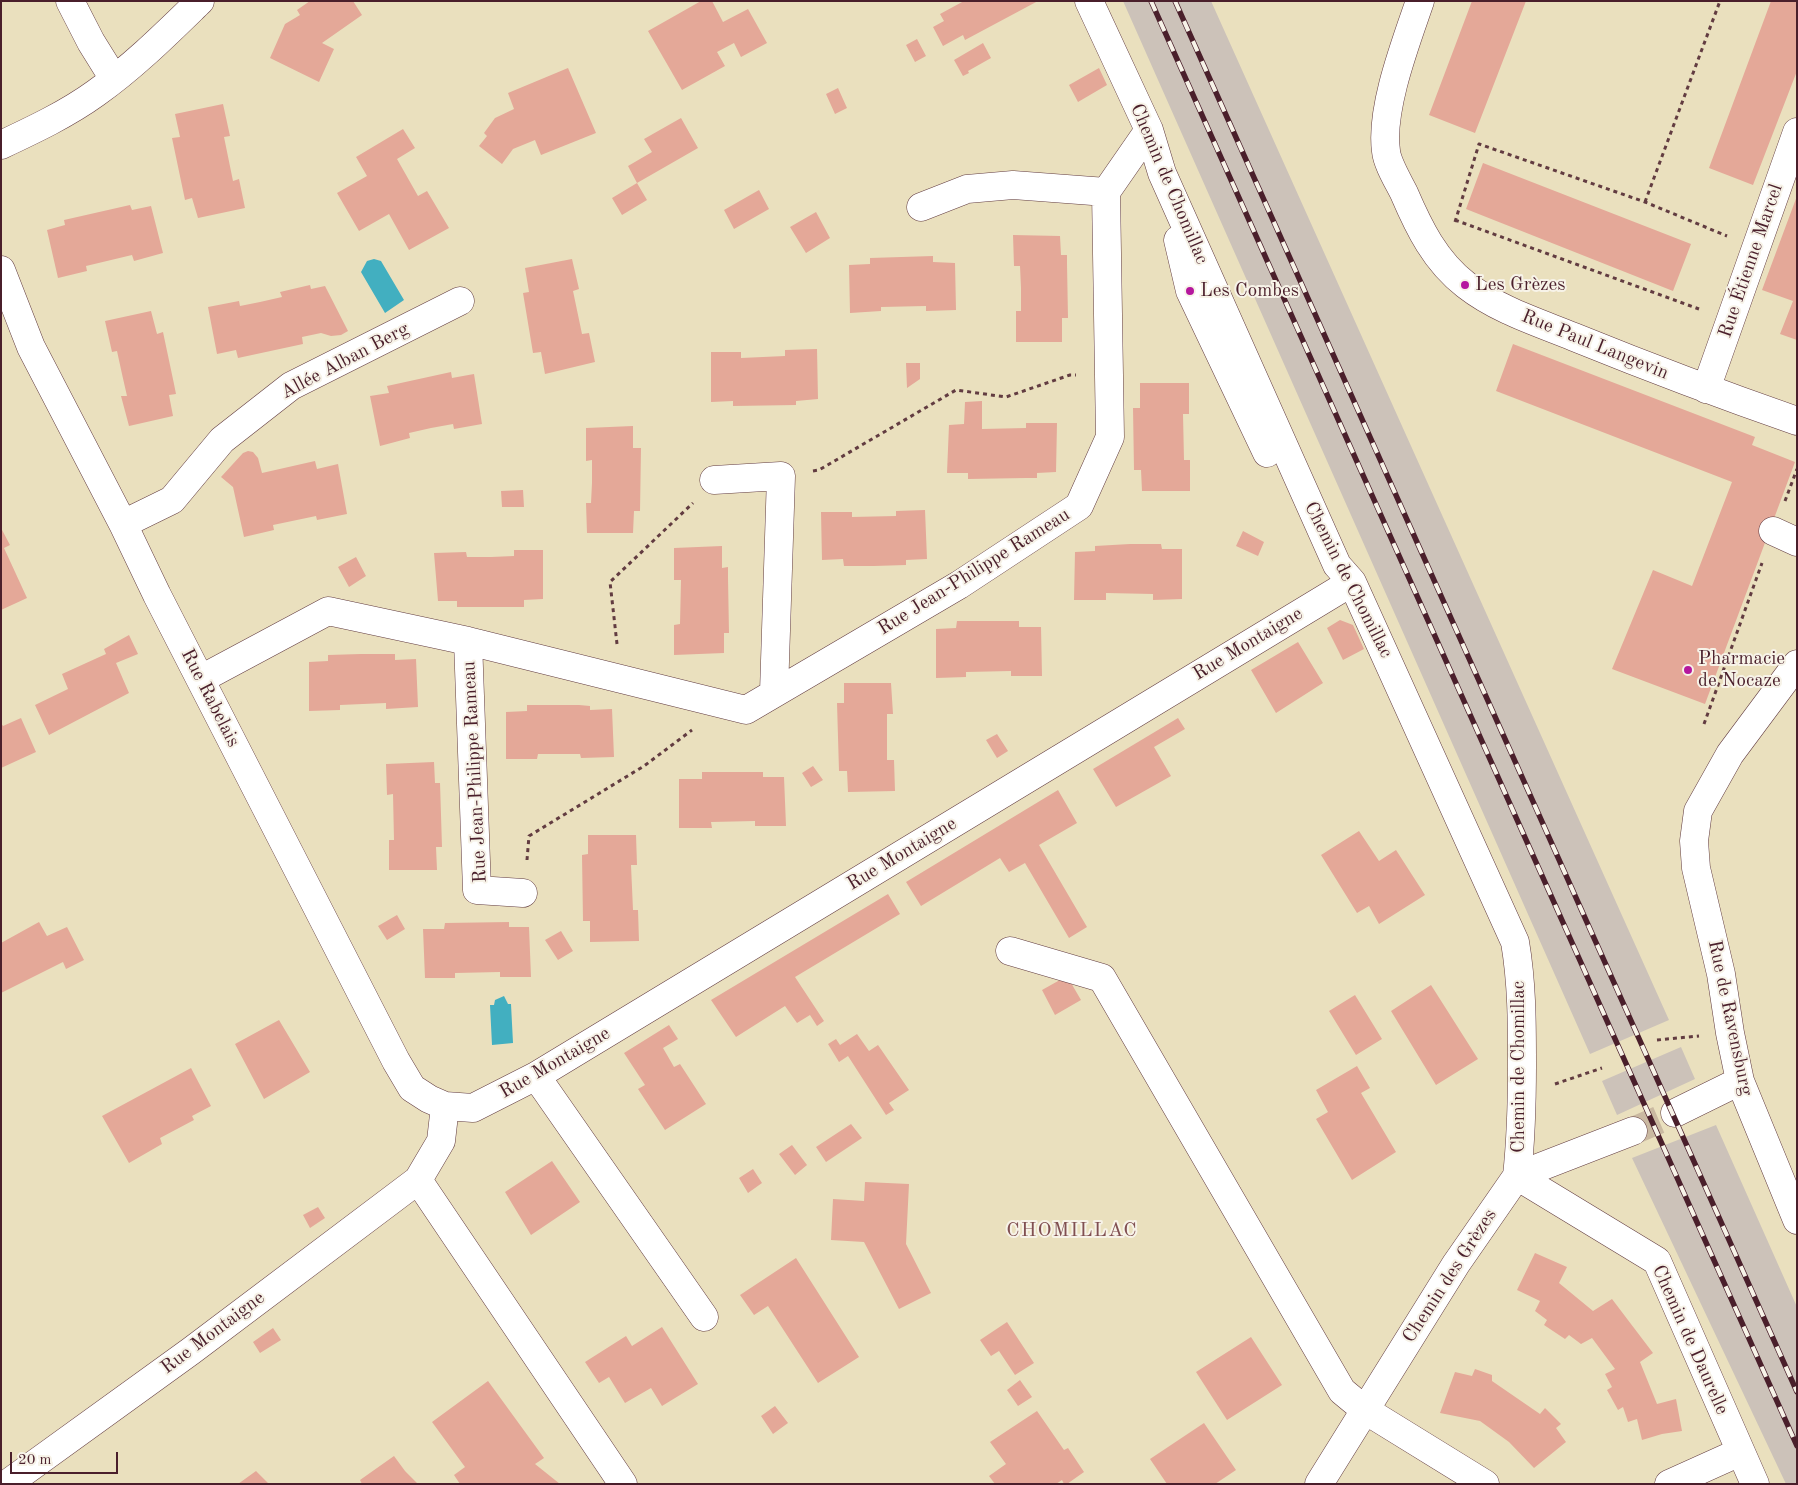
<!DOCTYPE html>
<meta charset="utf-8">
<style>
body{margin:0}
#map{position:relative;width:1798px;height:1485px;overflow:hidden;background:#eae0be;font-family:"Old Standard TT",serif}
canvas{display:block}
.frame{position:absolute;inset:0;border:2px solid #4a1f2b;pointer-events:none}
.scale{position:absolute;left:10px;top:1452px;width:108px;height:22px;box-sizing:border-box;border:2px solid #4a1f2b;border-top:0;padding-left:6px;font-size:15px;line-height:18px;white-space:nowrap;color:#4a1f2b;-webkit-text-stroke:4px #f7f3e8;paint-order:stroke}
</style>
<div id="map">
<canvas width="1798" height="1485"></canvas>
<div class="frame"></div>
<div class="scale">20 m</div>
</div>
<script>
const ctx = document.querySelector('canvas').getContext('2d');
ctx.lineJoin = 'round';
function paint(path, color) {
  ctx.fillStyle = color;
  ctx.fill(path, 'evenodd');
}
function strokePath(path, color, width, dash) {
  ctx.strokeStyle = color;
  ctx.lineWidth = width;
  ctx.lineCap = dash ? 'butt' : 'round';
  ctx.setLineDash(dash || []);
  ctx.stroke(path);
}
function write(font, color, halo, rows, align = 'center') {
  ctx.font = font + ' "Old Standard TT",serif';
  ctx.lineWidth = 4;
  ctx.setLineDash([]);
  ctx.textBaseline = 'middle';
  ctx.strokeStyle = halo;
  ctx.fillStyle = color;
  for (const [text, x, y, turn = 0] of rows) {
    ctx.save();
    ctx.translate(x, y);
    ctx.rotate((+turn || 0) * Math.PI / 180);
    ctx.textAlign = isNaN(turn) ? turn : align;
    if (halo) ctx.strokeText(text, 0, 0);
    ctx.fillText(text, 0, 0);
    ctx.restore();
  }
}
paint(new Path2D(`
 M1123 1H1211L1669 1020 1590 1054Z
 M1681 1047 1695 1079 1617 1115 1602 1081Z
 M1716 1125 1797 1307V1484H1786L1632 1158Z`), '#ccc2b9');
paint(new Path2D(`
 M374 259 381 261 404 300 385 313 361 272 367 261Z
 M504 996 508 1004H511L513 1043 492 1045 490 1005H494L495 1000Z`), '#42afc0');
paint(new Path2D(`
 M310 1H353L362 15 322 43 334 49 319 82 270 58 285 24 300 15 297 10Z
 M701 1H712L723 22 748 9 767 43 741 57 734 43 717 52 725 66 682 90 648 31Z
 M964 1H1038L965 40 963 35 943 46 933 27 944 21 940 14Z
 M1472 1H1526L1475 133 1429 115Z
 M1771 1H1797V71L1753 185 1709 168Z
 M917 39 926 56 915 62 906 45Z
 M983 43 991 58 968 71 969 73 963 76 954 60Z
 M568 68 596 133 541 155 535 140 513 149 502 164 479 146 487 136 484 133 495 118 514 109 508 93Z
 M1099 68 1107 85 1078 102 1069 85Z
 M838 88 847 108 835 114 826 94Z
 M223 104 230 136 224 137 233 181 239 179 245 208 198 218 192 198 185 200 172 138 180 137 175 114Z
 M681 118 698 148 637 183 628 166 652 152 644 139Z
 M403 129 415 148 397 159 418 196 427 191 449 228 409 250 389 214 359 231 337 193 367 176 356 157Z
 M1483 163 1691 244 1673 291 1466 209Z
 M637 183 647 200 622 215 612 198Z
 M759 190 769 209 734 229 724 210Z
 M1797 196V340L1780 334 1793 301 1762 290Z
 M130 205 132 210 151 206 163 253 134 261 132 255 86 266 87 271 58 278 47 230 65 225 64 220Z
 M816 212 830 238 806 253 790 227Z
 M1013 235 1060 236 1061 255H1067V264L1068 318H1062V342H1016V311H1021V288L1020 266H1014Z
 M933 256V262L955 263 956 310 926 311V306L881 307V311L850 313 849 265 870 264V258Z
 M572 259 579 289 573 291 582 334 589 333 595 362 545 374 541 352 533 353 523 293 529 292 525 268Z
 M310 285 311 289 325 286 348 331 341 335 331 336 321 333 302 337 303 344 238 358 236 350 217 354 208 307 239 301 240 306 260 302 282 297 280 292Z
 M151 311 157 334 163 332 174 384 176 394 169 395 173 416 129 426 121 396H127L122 374 117 351 112 352 105 321Z
 M1513 344 1755 437 1752 445 1795 462 1705 704 1612 669 1653 570 1692 586 1732 482 1496 391Z
 M817 349 818 399 796 401V405L733 406V401L711 402V352H741V358L785 356V350Z
 M906 363H920V379L907 388Z
 M451 372 452 378 474 374 482 424 454 429 453 424 431 428 409 433 410 438 380 446 370 396 389 393 387 386Z
 M1140 383H1189V414H1183L1184 460H1190V491H1142L1141 470H1134L1133 408H1140Z
 M982 401V429L1026 428V423H1057L1056 472 1037 473V478H1026L968 479V473H947L949 425 964 424 965 402Z
 M633 426V448H641L640 511H634L633 533H587L586 503H591L592 483V460L586 461V428Z
 M248 451 253 452 258 458 262 473 315 461 317 469 338 464 347 514 317 520 316 516 273 525 274 530 244 537 233 487 221 477 243 453Z
 M523 490 524 507H502L501 491Z
 M925 510 927 559 906 560V565L874 566H844L843 559 822 560 821 512H852V517L896 516V511Z
 M1 528 10 545 4 548 27 598 1 610Z
 M1243 531 1264 542 1258 556 1236 546Z
 M1130 544H1161L1162 549H1182V599L1153 600V594L1106 593V600H1074L1075 552 1095 551V546Z
 M722 546V568L728 567V578L729 633H724V653L674 655V625L680 624 681 580H674V548Z
 M514 550H543V599L524 600V607H457V601H438L434 553 466 552 467 557H491L514 556Z
 M356 557 366 576 349 587 338 567Z
 M1340 620 1353 625 1364 649 1343 660 1327 628Z
 M957 621H1019V627H1041L1042 676H1011V671L966 672V677L936 678V629L956 628Z
 M129 635 138 654 116 663 129 693 49 735 35 705 68 689 62 674 106 654 104 649Z
 M1298 642 1323 683 1276 713 1251 670Z
 M361 654H395V660L416 659 418 707 386 709V703L340 705V710L309 711V662L328 661V655Z
 M844 683H891L893 714H887V760H894L895 791 848 792 847 771H839L837 703H844Z
 M527 705H579L590 706V710L612 709 614 757 581 758 580 754H538L537 759H506V712L527 711Z
 M21 718 36 752 1 768V723L3 726Z
 M1178 718 1185 729 1154 747 1171 776 1116 807 1093 769Z
 M997 734 1008 751 997 758 986 740Z
 M434 762 435 783H440L442 847H436L437 870H389V840H394L393 794 387 795 386 764Z
 M813 766 823 780 811 787 802 773Z
 M702 772H763V777H784L786 826H755V821L711 822 712 828H679V779H702Z
 M1058 790 1077 823 1039 845 1087 927 1069 938 1025 863 1009 872 1000 858 921 906 906 882Z
 M1359 831 1379 861 1396 850 1425 895 1379 924 1369 906 1357 913 1321 855Z
 M588 835H636L637 865H631L633 910H638L639 941 590 942V921H583L582 855 588 854Z
 M888 894 900 914 795 977 824 1021 817 1026 810 1015 797 1023 785 1006 736 1037 711 1000Z
 M397 915 405 929 387 940 378 926Z
 M39 922 47 936 67 927 84 960 66 969 63 962 1 993V943Z
 M509 922V927H529L531 977H500V972L455 973V978H425L423 929H444L445 923Z
 M561 931 573 951 558 960 545 940Z
 M1067 976 1081 1000 1055 1015 1042 990Z
 M1431 985 1478 1059 1436 1085 1391 1011Z
 M1355 995 1382 1039 1356 1055 1329 1011Z
 M279 1020 310 1072 264 1099 235 1044Z
 M669 1025 678 1039 663 1048 674 1067 680 1064 706 1104 665 1130 638 1089 645 1085 624 1053Z
 M857 1034 869 1051 878 1045 909 1090 889 1103 894 1110 886 1115 848 1056 839 1062 828 1044 836 1039 840 1045Z
 M1357 1066 1370 1088 1361 1093 1396 1152 1352 1180 1316 1119 1328 1112 1316 1090Z
 M191 1068 211 1106 192 1116 194 1120 160 1138 162 1144 129 1163 102 1116Z
 M851 1124 862 1138 826 1162 816 1147Z
 M792 1145 807 1165 795 1175 779 1154Z
 M552 1161 580 1202 531 1235 505 1192Z
 M753 1169 762 1183 748 1193 739 1178Z
 M865 1182 909 1184 906 1244 931 1293 899 1309 864 1242 831 1240 833 1199 864 1201Z
 M318 1207 325 1218 310 1228 303 1215Z
 M1535 1253 1567 1267 1559 1283 1593 1311 1612 1299 1653 1353 1640 1362 1657 1404 1676 1399 1682 1431 1662 1434 1642 1440 1637 1419 1628 1422 1623 1407 1618 1410 1607 1390 1612 1387 1605 1374 1615 1369 1592 1338 1581 1344 1569 1335 1565 1339 1544 1325 1547 1320 1535 1311 1540 1301 1517 1290Z
 M796 1258 859 1357 818 1383 768 1306 754 1315 740 1295Z
 M1007 1322 1034 1363 1015 1375 999 1351 991 1356 980 1340Z
 M662 1327 698 1384 662 1406 651 1388 625 1403 609 1377 599 1383 585 1362 626 1336 632 1346Z
 M273 1328 281 1340 260 1353 253 1342Z
 M1251 1337 1282 1385 1227 1420 1196 1372Z
 M1475 1369 1492 1375V1381L1540 1414 1545 1408 1561 1424 1556 1428 1566 1442 1534 1468 1509 1442 1480 1421 1440 1413 1455 1372 1472 1376Z
 M1020 1380 1032 1397 1018 1406 1007 1390Z
 M488 1381 544 1458 535 1464 560 1484H460L454 1475 465 1467 432 1422Z
 M775 1406 788 1423 773 1434 761 1416Z
 M1037 1411 1064 1450 1068 1448 1084 1472 1067 1484H1064L1062 1480 1056 1484H995L989 1476 1006 1464 990 1442Z
 M1204 1423 1236 1470 1215 1484H1167L1150 1459Z
 M394 1456 405 1471 418 1484H362L360 1480Z
 M256 1471 269 1484H238Z`), '#e4a898');
strokePath(new Path2D(`
 M1633 1131 1675 1113`), '#cab9a1', 28, [28, 14]);
const minor = new Path2D(`
 M70 1 91 42 114 79
 M1089 1 1149 130 1162 173 1337 565 1352 582 1515 942C1522 983 1522 1023 1522 1065 1522 1102 1521 1139 1517 1176
 M1420 1C1406 42 1380 109 1386 151 1387 163 1398 181 1404 193 1419 228 1435 261 1466 285 1498 310 1537 322 1574 337 1648 367 1722 395 1797 421
 M1 145C33 130 67 114 96 93 134 66 167 33 200 1
 M921 207 967 189 1013 185 1106 192
 M1178 240 1190 291 1267 453
 M1 270 31 347 123 524 157 595 396 1061 412 1088 429 1099 445 1106 473 1108 536 1076 1352 582
 M1706 389 1797 132
 M714 480 781 476 774 692
 M123 524 172 500 222 440 291 386 460 301
 M1773 531 1797 542
 M468 641 477 890 523 893
 M1797 664 1730 754 1698 811 1694 841 1696 868 1721 974 1730 1033 1740 1081 1797 1220
 M201 679 328 611 468 641 746 710 959 585 1079 506 1110 437 1106 192 1149 130
 M1010 951 1102 978 1342 1391 1365 1410 1485 1484
 M536 1076 704 1317
 M445 1106 441 1141 418 1180 623 1484
 M1675 1113 1740 1081
 M1517 1176 1657 1261 1755 1484
 M7 1484 191 1351 418 1180
 M1319 1484 1456 1264 1517 1176 1633 1131
 M1669 1484 1740 1452`);
strokePath(minor, '#623c41', 29);
strokePath(new Path2D(`
 M1645 202 1720 1
 M1455 220 1699 309
 M1455 222 1479 144 1645 202 1727 236
 M813 471 819 470 956 390 1006 397 1070 375H1076
 M1785 501 1797 469
 M617 644 610 582 693 503
 M1704 724 1762 563
 M527 860 529 836 644 766 692 730
 M1657 1040 1699 1036
 M1555 1084 1602 1068`), '#623c41', 3, [4, 4]);
strokePath(minor, '#fff', 28);
const rail = new Path2D(`
 M1151 1 1797 1446
 M1175 1 1797 1392`);
strokePath(rail, '#4a1f2b', 5.5);
strokePath(rail, '#f7f3e8', 4, [11]);
for (const [x, y, r, color] of [
 [1465,285,5,"#b5179e"],
 [1190,291,5,"#b5179e"],
 [1688,670,5,"#b5179e"]
]) {
  const dot = new Path2D();
  dot.arc(x, y, r, 0, 2 * Math.PI);
  ctx.fillStyle = color;
  ctx.fill(dot);
  strokePath(dot, '#f7f3e8', 2);
}
write('19px', '#4a1f2b', '#f7f3e8', [
 ["Chemin de Chomillac",1169,184,67],
 ["Rue Étienne Marcel",1751,261,-71],
 ["Rue Paul Langevin",1595,345,22],
 ["Allée Alban Berg",345,361,-28],
 ["Rue Jean-Philippe Rameau",974,572,-32],
 ["Chemin de Chomillac",1348,580,63],
 ["Rue Montaigne",1248,644,-31],
 ["Rue Rabelais",210,698,63],
 ["Rue Jean-Philippe Rameau",475,772,-93],
 ["Rue Montaigne",902,854,-31],
 ["Rue de Ravensburg",1730,1018,78],
 ["Rue Montaigne",555,1063,-30],
 ["Chemin de Chomillac",1519,1067,-90],
 ["Chemin des Grèzes",1450,1276,-57],
 ["Rue Montaigne",213,1333,-37],
 ["Chemin de Daurelle",1690,1340,66]
]);
write('19px', '#4a1f2b', '#f7f3e8', [
 ["Les Grèzes",1475,285],
 ["Les Combes",1200,291],
 ["Pharmacie",1698,659],
 ["de Nocaze",1698,681]
], 'left');
ctx.letterSpacing = '1px';
write('20px', '#804f51', '#f7f3e8', [
 ["CHOMILLAC",1072,1231]
]);
ctx.letterSpacing = '0px';
</script>
